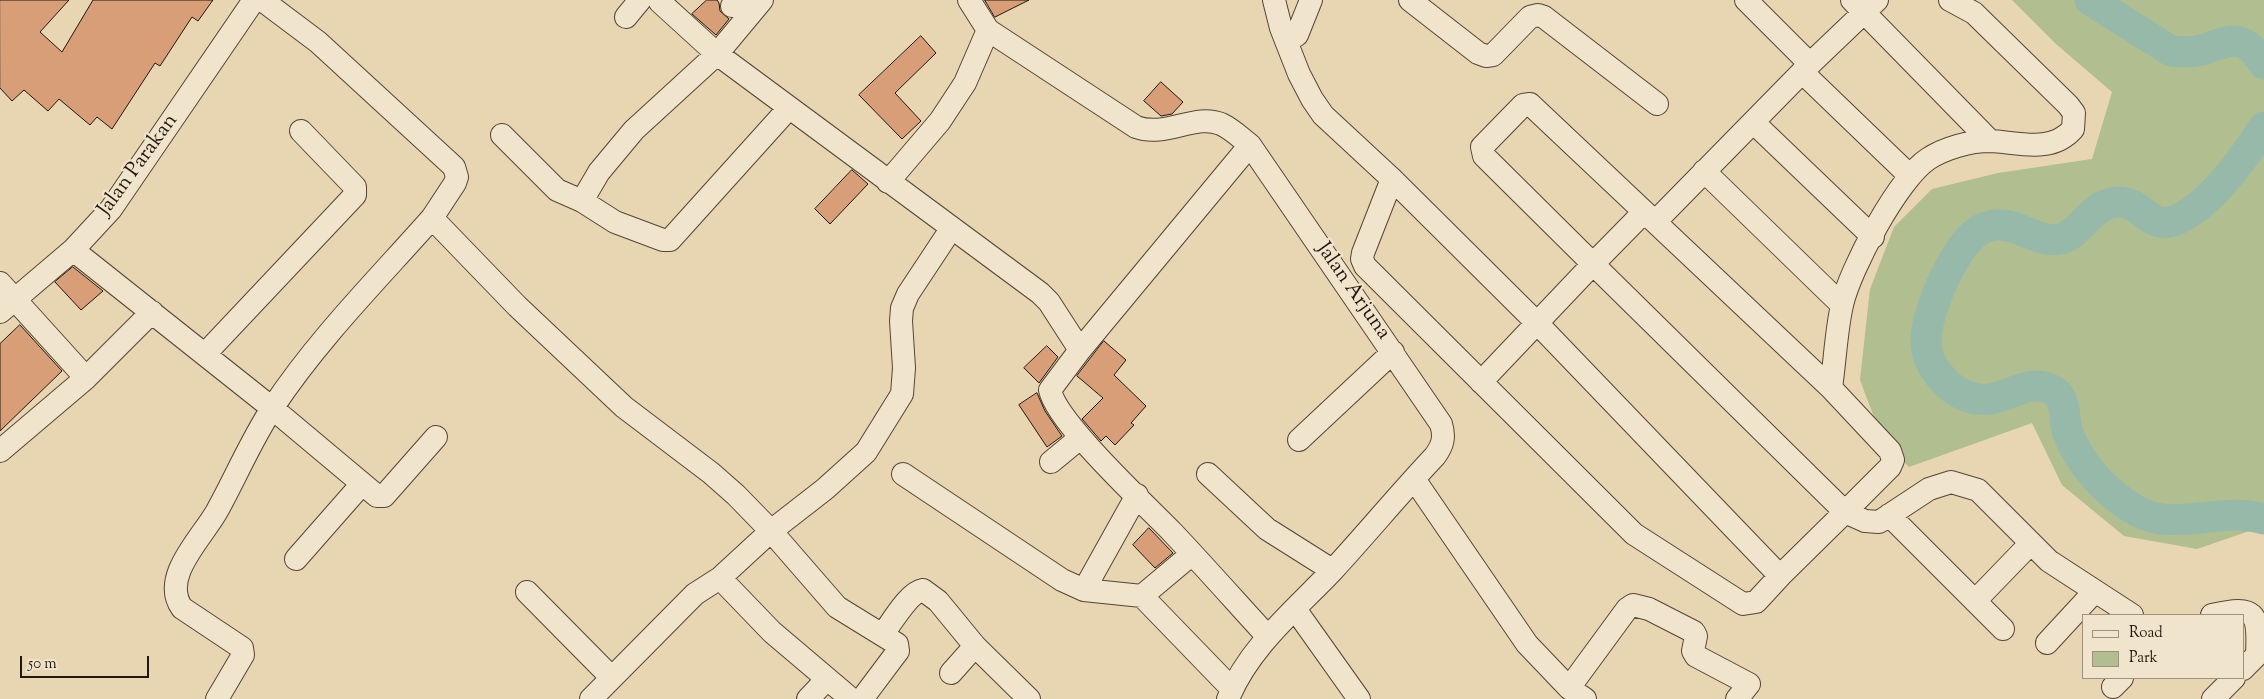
<!DOCTYPE html>
<style>
body{margin:0}
#map{position:relative;width:2264px;height:699px;overflow:hidden;background:#e8d5b1;font-family:"Sorts Mill Goudy",serif}
canvas{display:block}
.legend{position:absolute;left:2082px;top:614px;width:162px;height:65px;box-sizing:border-box;background:#f0e4cc;border:1px solid #9e927f;margin:0;padding:6px 9px;list-style:none;font-size:15px;color:#22170c}
.legend li{display:flex;align-items:center;gap:10px;height:25px}
.legend b{width:25px;border:1px solid #9e927f}
.scale{position:absolute;left:20px;top:656px;width:129px;height:22px;box-sizing:border-box;border:2px solid #22170c;border-top:0;padding-left:6px;font-size:15px;line-height:18px;white-space:nowrap;color:#22170c;-webkit-text-stroke:4px #f0e4cc;paint-order:stroke}
</style>
<div id="map">
<canvas width="2264" height="699"></canvas>
<ul class="legend">
<li><b style="height:6px;background:#f0e4cc"></b>Road</li>
<li><b style="height:14px;background:#b0be90"></b>Park</li>
</ul>
<div class="scale">50 m</div>
</div>
<script>
const ctx = document.querySelector('canvas').getContext('2d');
ctx.lineJoin = 'round';
function paint(path, color) {
  ctx.fillStyle = color;
  ctx.fill(path, 'evenodd');
}
function strokePath(path, color, width, dash) {
  ctx.strokeStyle = color;
  ctx.lineWidth = width;
  ctx.lineCap = dash ? 'butt' : 'round';
  ctx.setLineDash(dash || []);
  ctx.stroke(path);
}
function write(font, color, halo, rows, align = 'center') {
  ctx.font = font + ' "Sorts Mill Goudy",serif';
  ctx.lineWidth = 4.5;
  ctx.setLineDash([]);
  ctx.textBaseline = 'middle';
  ctx.strokeStyle = halo;
  ctx.fillStyle = color;
  for (const [text, x, y, turn = 0] of rows) {
    ctx.save();
    ctx.translate(x, y);
    ctx.rotate((+turn || 0) * Math.PI / 180);
    ctx.textAlign = isNaN(turn) ? turn : align;
    if (halo) ctx.strokeText(text, 0, 0);
    ctx.fillText(text, 0, 0);
    ctx.restore();
  }
}
paint(new Path2D(`
 M2012 0H2264V526L2197 549 2124 536 2062 485 2032 423 1909 467 1883 441 1860 380 1870 289 1894 227 1932 189 1998 173 2092 159 2112 92 2056 44Z`), '#b0be90');
strokePath(new Path2D(`
 M2090 0 2171 51C2181 52 2191 53 2202 50 2232 40 2242 32 2264 64
 M2264 127C2244 158 2210 206 2176 220 2152 230 2144 207 2126 203 2093 196 2084 234 2060 239 2039 244 2020 224 1998 225 1989 225 1980 229 1973 235 1951 256 1925 314 1926 344 1927 365 1946 388 1966 396 2000 410 2022 376 2050 389 2069 397 2062 418 2068 433 2080 465 2107 494 2137 511 2173 532 2224 506 2264 519`), '#97b9aa', 31);
const building = new Path2D(`
 M0 0H69L40 32 62 52 93 0H213L198 21 192 17 160 66 155 63 112 129 97 117 90 125 59 99 48 111 24 90 12 101 0 88Z
 M707 0H717L719 3 720 11 729 19 716 35 692 14Z
 M985 0H1029L995 17Z
 M921 36 936 53 895 93 921 121 902 139 859 95Z
 M1161 82 1183 102 1172 114 1161 116 1144 101Z
 M852 170 868 184 830 224 815 209Z
 M73 267 103 291 81 310 55 282Z
 M20 325 62 371 0 431V344Z
 M1104 341 1126 360 1114 375 1146 406 1131 423 1134 425 1115 445 1106 436 1101 441 1082 419 1103 398 1077 376Z
 M1047 346 1058 357 1039 383 1024 368Z
 M1037 393 1045 411 1062 436 1047 447 1019 405Z
 M1149 528 1173 553 1155 568 1133 545Z`);
paint(building, '#d89e78');
strokePath(building, '#22170c', 1);
const minor = new Path2D(`
 M262 0 318 42 454 167 457 177 455 183 432 218 517 306 624 407 711 473 736 495 771 531 837 607 897 644 898 651 862 699
 M969 0 988 30 1136 127C1166 138 1195 113 1221 124 1232 129 1241 138 1250 145L1441 424C1445 437 1443 445 1435 456 1400 493 1368 532 1333 570 1296 609 1249 647 1228 699
 M1274 0 1281 28 1299 74 1312 99 1323 115 1392 179 1537 323 1780 576 1756 602 1743 604 1634 534 1365 266 1362 259 1363 253 1392 179
 M1410 0 1478 53 1486 56 1493 55 1530 17 1538 15 1544 17 1657 104
 M1746 0 1810 64
 M1852 0 1990 141
 M660 2 717 54 1040 293 1049 302 1080 350
 M732 6 737 0
 M626 17 640 0
 M1286 41 1297 35 1311 0
 M1802 72 1910 176
 M1753 122 1873 237
 M502 135 557 190 582 201 615 222 663 240H670L789 108
 M1250 145 1080 350 1050 390C1056 422 1147 506 1173 533 1205 567 1236 602 1268 637
 M1704 171 1842 305
 M888 182 940 121 965 83 988 30
 M582 201 599 172 634 130 717 54 762 0
 M1644 212 1593 264 1484 156 1482 147 1523 105 1530 104 1831 388 1890 451 1893 460 1890 467 1845 512 1865 521 1879 522 1929 489 1951 482 1978 490 2049 561 2132 615
 M1655 222 1810 64 1877 0
 M73 250 272 408 377 496H384L436 437
 M0 283 86 378
 M0 312 73 250 111 209 254 0
 M205 354 355 195V187L301 131
 M1481 382 1593 264 1845 512 1780 576
 M1831 388C1835 361 1836 332 1842 305 1850 269 1898 179 1928 159 1945 148 1970 141 1990 141 2018 142 2051 154 2073 129L2074 113 2068 105 1974 13 1950 0
 M1299 440 1393 352
 M0 451 86 378 152 312
 M1051 462 1080 438
 M903 474 1062 580 1084 590 1142 596
 M1208 474 1267 529 1332 570
 M1414 479 1527 644 1569 688 1585 699
 M1889 515 2003 629
 M1192 554 1142 596 1232 689
 M296 559 361 485
 M720 578 772 632 851 699
 M1084 590 1137 495
 M527 592 611 677
 M1975 601 2031 543
 M1295 609 1359 699
 M2212 615C2256 605 2259 612 2257 655L2243 669
 M883 634C892 622 909 592 923 590L938 601 975 646 1029 699
 M2047 643 2095 591
 M951 673 975 646
 M2113 687 2122 678
 M1569 688 1627 609 1633 605 1649 609 1694 632 1696 636 1693 651 1696 656 1749 684 1737 699
 M217 699 243 655 242 648 182 608C160 577 202 538 217 511 236 477 251 440 273 407 318 339 378 279 432 218
 M591 699 695 594 720 578 771 531 825 489 866 452 902 394 904 368 901 321 902 308 908 294 951 229
 M808 699 827 679
 M2213 699 2234 678`);
strokePath(minor, '#544635', 24);
strokePath(minor, '#f0e4cc', 22);
write('21px', '#22170c', '#f0e4cc', [
 ["Jalan Parakan",139,166,-54],
 ["Jalan Arjuna",1352,292,55]
]);
</script>
